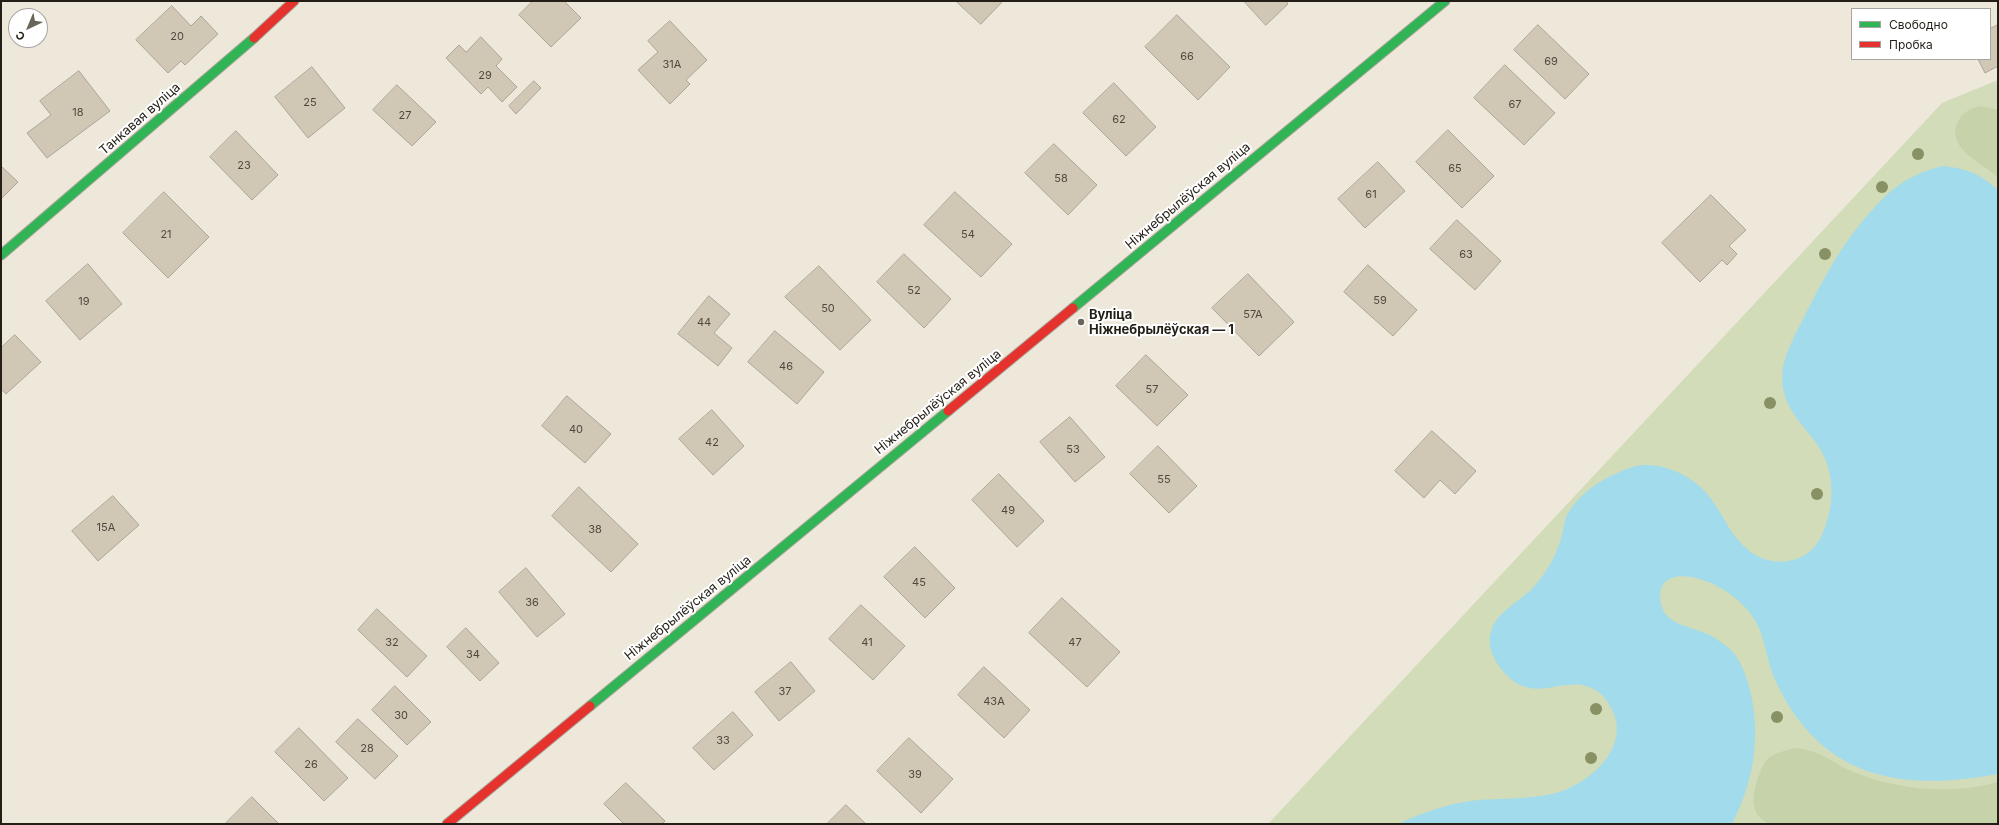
<!DOCTYPE html>
<meta charset="utf-8">
<style>
body{margin:0}
#map{position:relative;width:1999px;height:825px;overflow:hidden;background:#eee8da;font-family:Inter,sans-serif}
canvas{display:block}
.frame{position:absolute;inset:0;border:2px solid #231f16;pointer-events:none}
.legend{position:absolute;left:1851px;top:8px;width:140px;height:52px;box-sizing:border-box;background:#fff;border:1px solid #a7a5a2;margin:0;padding:5px 7px;list-style:none;font-size:12px;color:#231f16}
.legend li{display:flex;align-items:center;gap:8px;height:20px}
.legend b{width:20px;border:1px solid #a7a5a2}
.north{position:absolute;left:8px;top:8px;width:40px;height:40px;box-sizing:border-box;background:#fff;border:1px solid #a7a5a2;border-radius:50%;rotate:224deg;font-size:11px;font-weight:700;line-height:16px;text-align:center;color:#231f16}
.north::after{content:'';display:block;margin:auto;width:14px;height:18px;background:#6a655b;clip-path:polygon(50% 0,100% 100%,50% 72%,0 100%)}
</style>
<div id="map">
<canvas width="1999" height="825"></canvas>
<div class="frame"></div>
<ul class="legend">
<li><b style="height:5px;background:#30b455"></b>Свободно</li>
<li><b style="height:5px;background:#e5322d"></b>Пробка</li>
</ul>
<div class="north">С</div>
</div>
<script>
const ctx = document.querySelector('canvas').getContext('2d');
ctx.lineJoin = 'round';
function paint(path, color) {
  ctx.fillStyle = color;
  ctx.fill(path, 'evenodd');
}
function strokePath(path, color, width, dash) {
  ctx.strokeStyle = color;
  ctx.lineWidth = width;
  ctx.lineCap = dash ? 'butt' : 'round';
  ctx.setLineDash(dash || []);
  ctx.stroke(path);
}
function write(font, color, halo, rows, align = 'center') {
  ctx.font = font + ' Inter,sans-serif';
  ctx.lineWidth = 4;
  ctx.setLineDash([]);
  ctx.textBaseline = 'middle';
  ctx.strokeStyle = halo;
  ctx.fillStyle = color;
  for (const [text, x, y, turn = 0] of rows) {
    ctx.save();
    ctx.translate(x, y);
    ctx.rotate((+turn || 0) * Math.PI / 180);
    ctx.textAlign = isNaN(turn) ? turn : align;
    if (halo) ctx.strokeText(text, 0, 0);
    ctx.fillText(text, 0, 0);
    ctx.restore();
  }
}
paint(new Path2D(`
 M1998 80V824H1268L1942 103Z`), '#d2dcb9');
paint(new Path2D(`
 M1981 106 1998 110V177C1982 163 1943 147 1959 120 1964 111 1971 108 1981 106Z
 M1794 748C1823 750 1831 763 1856 773 1899 790 1953 795 1998 782V824H1772C1748 818 1752 793 1759 775 1761 771 1763 764 1766 761 1772 753 1785 751 1794 748Z`), '#c6d3aa');
paint(new Path2D(`
 M1943 166C1968 169 1979 173 1998 190V774C1901 792 1822 779 1776 682 1769 667 1766 649 1761 633 1751 605 1723 585 1696 578 1682 574 1660 575 1660 596 1661 625 1685 624 1707 634 1715 637 1724 644 1731 650 1741 660 1746 676 1750 689 1761 738 1754 780 1732 824H1398C1422 813 1444 805 1470 801 1501 797 1535 801 1565 790 1597 777 1632 742 1610 706 1607 700 1602 694 1597 691 1565 670 1534 710 1502 670 1497 664 1491 654 1490 646 1486 613 1521 604 1537 583 1548 570 1558 552 1562 535 1564 528 1564 521 1567 515 1577 497 1594 484 1613 475 1622 471 1634 465 1645 465 1673 465 1700 481 1714 503 1725 519 1731 535 1746 548 1768 569 1807 566 1821 537 1836 505 1836 468 1814 440 1801 423 1787 410 1783 388 1782 382 1782 374 1783 368 1785 355 1792 341 1798 329 1816 293 1835 255 1861 223 1869 213 1879 202 1889 193 1905 179 1922 171 1943 166Z`), '#a2dbeb');
const building = new Path2D(`
 M533 1H564L581 18 551 47 519 15Z
 M956 1H1003L981 24Z
 M1244 1H1286L1288 4 1266 25Z
 M172 6 191 26 201 16 218 34 185 65 181 61 168 73 136 40Z
 M1177 15 1230 67 1198 100 1145 47Z
 M670 21 707 60 686 80 690 84 670 104 638 70 658 52 648 41Z
 M1538 25 1589 74 1565 99 1514 50Z
 M1998 25V66L1985 73 1978 59H1990V29Z
 M481 37 502 59 496 66 517 87 502 102 488 87 481 94 446 58 459 45 466 52Z
 M1505 65 1555 113 1524 145 1474 98Z
 M312 67 345 108 308 138 275 97Z
 M79 71 110 111 47 158 27 133 51 115 40 101Z
 M534 81 541 88 516 114 509 106Z
 M1114 83 1156 127 1126 156 1083 113Z
 M397 85 436 122 412 146 373 110Z
 M1448 130 1494 176 1462 208 1416 162Z
 M236 131 278 175 252 200 210 157Z
 M1054 144 1097 185 1068 215 1025 173Z
 M1378 162 1405 191 1365 228 1338 199Z
 M1 166 18 182 1 199Z
 M164 192 209 237 168 278 123 233Z
 M955 192 1012 244 981 277 924 225Z
 M1711 195 1746 230 1729 246 1737 254 1727 265 1722 260 1700 282 1662 243Z
 M1457 220 1501 261 1475 290 1430 249Z
 M904 254 951 299 924 328 877 282Z
 M88 264 122 304 80 340 46 301Z
 M1368 265 1417 310 1393 336 1344 292Z
 M819 266 871 320 840 350 785 297Z
 M1248 274 1294 322 1259 356 1212 308Z
 M709 296 730 314 714 333 732 348 718 366 678 334Z
 M775 331 824 372 797 404 748 362Z
 M15 335 41 362 6 394 1 389V348Z
 M1146 355 1188 395 1157 426 1116 386Z
 M567 396 611 434 585 463 542 426Z
 M712 410 744 446 713 475 679 439Z
 M1070 417 1105 457 1075 482 1040 442Z
 M1432 431 1476 471 1455 494 1440 480 1424 498 1395 471Z
 M1158 446 1197 486 1169 513 1130 474Z
 M999 474 1044 521 1017 547 972 500Z
 M579 487 638 544 611 572 552 516Z
 M113 496 139 525 98 561 72 531Z
 M915 547 955 588 925 618 884 577Z
 M526 568 565 614 537 637 499 592Z
 M1062 598 1120 652 1087 687 1029 633Z
 M861 605 905 646 873 680 829 639Z
 M377 609 427 656 407 677 358 630Z
 M466 628 499 663 480 681 447 647Z
 M791 662 815 691 779 721 755 692Z
 M984 667 1030 710 1004 738 958 695Z
 M395 686 431 722 407 745 372 710Z
 M733 712 753 735 714 770 693 748Z
 M358 719 398 756 375 779 336 742Z
 M299 728 348 778 324 801 275 752Z
 M909 738 953 779 921 813 877 771Z
 M626 783 665 821 662 824H624L604 804Z
 M252 797 279 824H225Z
 M846 805 866 824H827Z`);
paint(building, '#d1c7b5');
strokePath(building, '#aaa49a', 1);
const fast = new Path2D(`
 M1 255 254 38
 M1073 308 1445 1
 M590 706 948 411`);
const jam = new Path2D(`
 M254 38 294 1
 M948 411 1073 308
 M447 824 590 706`);
strokePath(fast, '#a9a499', 11);
strokePath(jam, '#a9a499', 11);
strokePath(fast, '#30b455', 9);
strokePath(jam, '#e5322d', 9);
ctx.fillStyle = '#879164';
for (const [x, y] of [
 [1918,154],
 [1882,187],
 [1825,254],
 [1770,403],
 [1817,494],
 [1596,709],
 [1777,717],
 [1591,758]
]) {
  ctx.beginPath();
  ctx.arc(x, y, 6, 0, 2 * Math.PI);
  ctx.fill();
}
for (const [x, y, r, color] of [
 [1081,322,4,"#6a655b"]
]) {
  const dot = new Path2D();
  dot.arc(x, y, r, 0, 2 * Math.PI);
  ctx.fillStyle = color;
  ctx.fill(dot);
  strokePath(dot, '#fff', 1.5);
}
write('11px', '#4e493e', null, [
 ["20",177,37],
 ["66",1187,57],
 ["69",1551,62],
 ["31А",672,65],
 ["29",485,76],
 ["25",310,103],
 ["67",1515,105],
 ["18",78,113],
 ["27",405,116],
 ["62",1119,120],
 ["23",244,166],
 ["65",1455,169],
 ["58",1061,179],
 ["61",1371,195],
 ["21",166,235],
 ["54",968,235],
 ["63",1466,255],
 ["52",914,291],
 ["59",1380,301],
 ["19",84,302],
 ["50",828,309],
 ["57А",1253,315],
 ["44",704,323],
 ["46",786,367],
 ["57",1152,390],
 ["40",576,430],
 ["42",712,443],
 ["53",1073,450],
 ["55",1164,480],
 ["49",1008,511],
 ["15А",106,528],
 ["38",595,530],
 ["45",919,583],
 ["36",532,603],
 ["32",392,643],
 ["41",867,643],
 ["47",1075,643],
 ["34",473,655],
 ["37",785,692],
 ["43А",994,702],
 ["30",401,716],
 ["33",723,741],
 ["28",367,749],
 ["26",311,765],
 ["39",915,775]
]);
write('13px', '#231f16', '#fff', [
 ["Танкавая вуліца",140,119,-41],
 ["Ніжнебрылёўская вуліца",1188,196,-40],
 ["Ніжнебрылёўская вуліца",938,402,-39],
 ["Ніжнебрылёўская вуліца",688,608,-39]
]);
write('bold 13px', '#231f16', '#fff', [
 ["Вуліца",1089,315],
 ["Ніжнебрылёўская — 1",1089,330]
], 'left');
</script>
